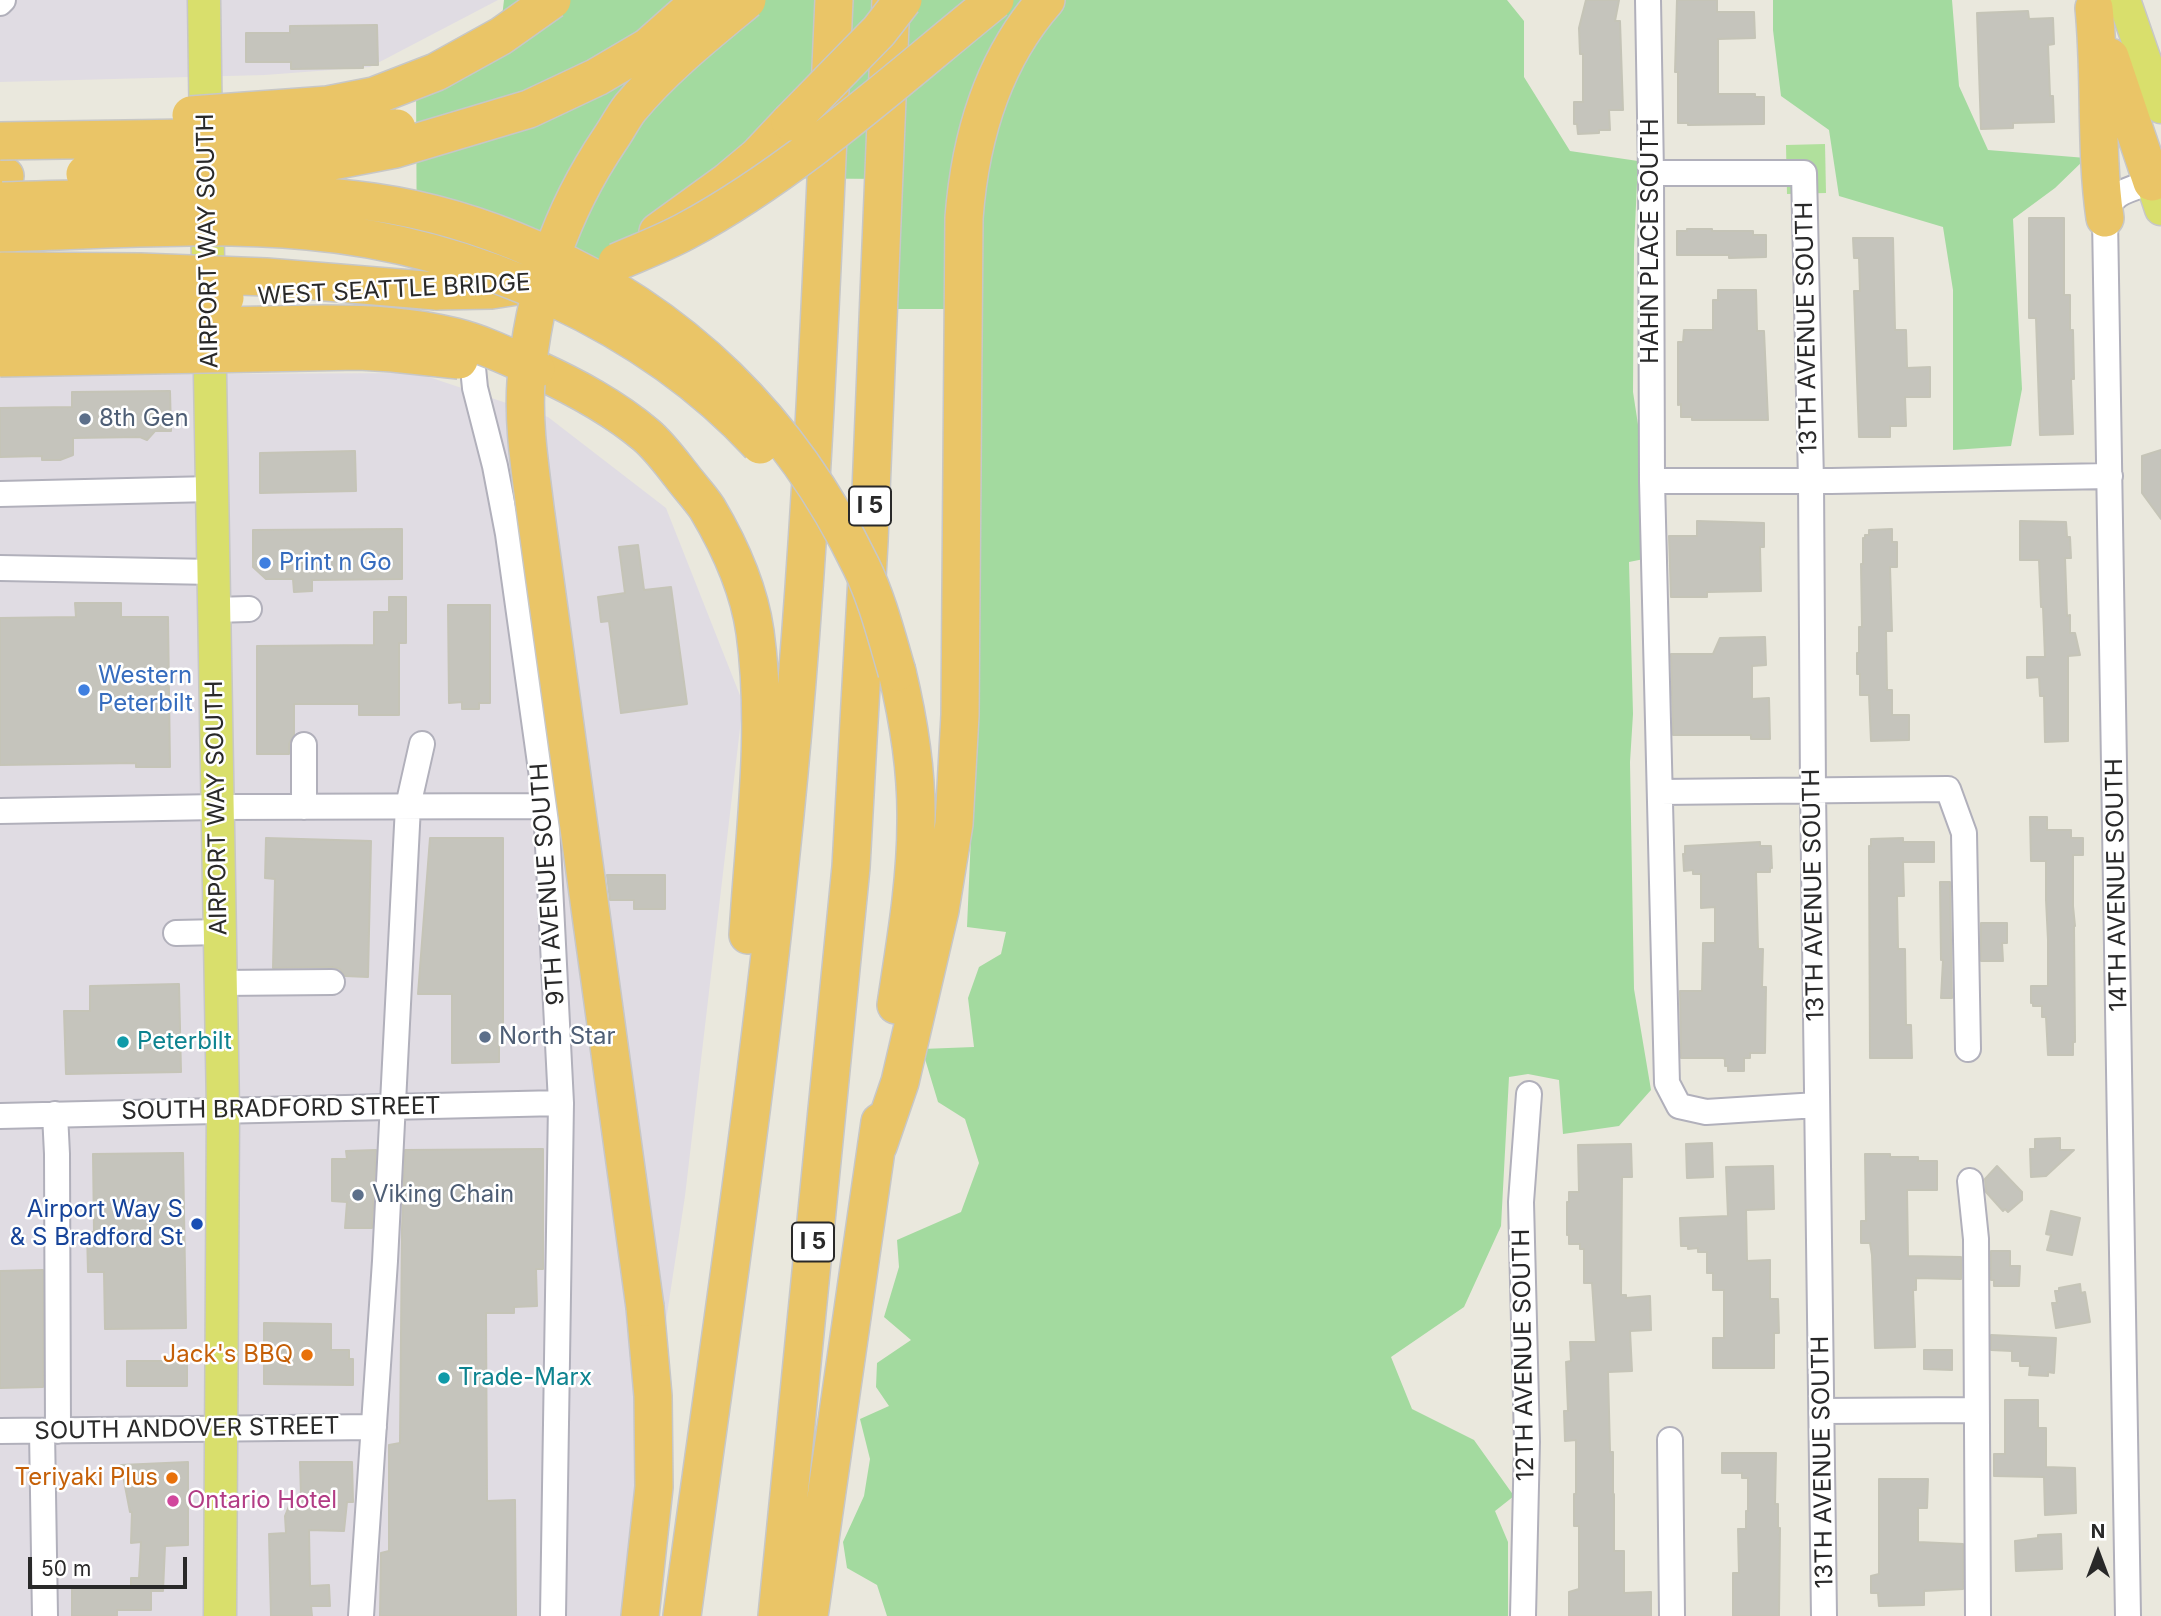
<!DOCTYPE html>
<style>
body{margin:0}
#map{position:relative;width:2161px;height:1616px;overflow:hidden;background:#eae8dd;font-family:Inter,sans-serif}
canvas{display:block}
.north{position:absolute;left:2063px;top:1518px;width:70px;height:70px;-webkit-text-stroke:5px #fff;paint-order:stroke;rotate:0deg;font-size:19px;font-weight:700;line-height:28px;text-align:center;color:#292929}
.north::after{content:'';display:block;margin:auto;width:24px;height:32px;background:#292929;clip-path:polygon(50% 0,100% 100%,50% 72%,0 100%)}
.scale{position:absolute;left:28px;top:1557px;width:159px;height:32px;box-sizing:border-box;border:4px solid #292929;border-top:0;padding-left:9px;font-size:21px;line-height:24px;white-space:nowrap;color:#292929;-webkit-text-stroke:5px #fff;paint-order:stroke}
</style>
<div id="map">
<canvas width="2161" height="1616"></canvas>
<div class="north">N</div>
<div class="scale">50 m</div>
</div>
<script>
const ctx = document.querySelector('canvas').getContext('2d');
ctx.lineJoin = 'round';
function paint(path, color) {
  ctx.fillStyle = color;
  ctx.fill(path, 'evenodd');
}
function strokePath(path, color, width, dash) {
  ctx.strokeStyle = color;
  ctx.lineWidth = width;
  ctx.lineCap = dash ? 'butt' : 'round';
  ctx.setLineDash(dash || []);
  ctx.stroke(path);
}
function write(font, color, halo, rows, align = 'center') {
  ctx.font = font + ' Inter,sans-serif';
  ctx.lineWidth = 5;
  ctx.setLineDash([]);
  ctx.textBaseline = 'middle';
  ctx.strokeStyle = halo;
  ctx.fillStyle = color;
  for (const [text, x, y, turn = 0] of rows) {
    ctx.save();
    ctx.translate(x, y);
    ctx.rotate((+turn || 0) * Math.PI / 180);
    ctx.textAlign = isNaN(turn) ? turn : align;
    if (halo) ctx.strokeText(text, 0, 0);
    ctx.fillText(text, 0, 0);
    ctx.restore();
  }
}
paint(new Path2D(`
 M0 0H498L370 67 265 75 0 82Z
 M417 373 548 417 666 508 743 703 685 1196 621 1616H0V375Z`), '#e0dce3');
paint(new Path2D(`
 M504 0H1507L1524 21V77L1570 151 1638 161 1634 248 1633 392 1647 483 1649 558 1629 562 1633 714 1630 762 1634 989 1651 1090 1619 1126 1563 1134 1559 1080 1528 1074 1509 1077 1501 1226 1464 1307 1391 1357 1412 1409 1474 1440 1514 1496 1495 1511 1508 1542V1616H887L877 1585 847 1568 843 1542 864 1496 870 1459 860 1419 889 1406 876 1387 877 1363 911 1340 884 1317 899 1267 897 1240 961 1212 979 1163 965 1119 938 1102 922 1049 974 1047 968 998 979 967 1001 954 1006 932 967 927 973 790 979 309H879L885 179 755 178 604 258 509 283 417 288 416 77 500 34Z
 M1773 0H1952L1959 86 1988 150 2086 158 2055 188 2013 219 2022 389 2011 446 1953 450V290L1943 227 1839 196 1829 130 1781 96 1773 30Z`), '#a3da9f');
paint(new Path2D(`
 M1825 144 1826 193 1787 194 1786 145Z`), '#b0e09c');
const building = new Path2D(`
 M1586 0H1619L1615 21H1620L1623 110H1609L1610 130H1599V133L1578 134 1577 124H1574V102H1583V54H1580L1579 28Z
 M1677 0H1717V12H1754L1755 38 1718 39V94H1755V97H1764V124L1688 125V123H1678V72H1675Z
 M2028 11 2029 19 2053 18 2054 44 2048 45 2050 96H2053L2054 122 2013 123V128L1981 129 1977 13Z
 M377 25 378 65H363V68L291 69V62H246V33H290V26Z
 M2029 218H2064V295H2070V330H2073L2074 379H2071L2073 434 2040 435 2036 318H2029Z
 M1687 229H1712V231H1753V235H1766V257L1729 258V255H1677V231H1687Z
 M1853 238H1893L1895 330H1906L1907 368 1930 367V397H1905L1906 426H1890V437H1859L1854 291H1860L1859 258H1854Z
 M1718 290H1756L1757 331H1764L1768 420H1692V417H1681V404L1678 405V342H1683L1684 330H1713V300H1718Z
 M170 391 171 431H155L147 440 140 437 73 438V455L60 460H42V456L0 457V408L72 407V392Z
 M2161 450V519L2142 493V456Z
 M355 451 356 491 260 493V453Z
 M1697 521 1764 523V547H1760L1761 591 1707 592V597H1671L1669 536H1697Z
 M2020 521 2066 522 2067 537H2070L2071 558H2065L2067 616 2070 615V633H2075L2080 655 2068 656V741L2045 742 2044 696H2040L2039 677 2027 678V657H2045L2043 607H2041L2039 560H2020Z
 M402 529V579L312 580V591L294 592 293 579H266L253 567V530Z
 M1892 529V542H1897V567H1890L1892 631H1886L1887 690H1892V715H1909V740L1871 741 1869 695H1860V674H1857V653H1859V627H1862L1861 564H1863V538H1865V535H1869V530Z
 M638 545 644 590 671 587 687 704 621 713 609 621 601 622 598 597 625 593 619 547Z
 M389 597H406V643H399V715H359V704H294V735L289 744V754H257V646L374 645V612H389Z
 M75 603H121V617H168L170 767H136V763L0 765V618L76 617Z
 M448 605H490V703H479V709H462V702L449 703Z
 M1765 637 1766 665 1752 666V699L1769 698 1770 739H1751V735H1673L1671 654H1713L1720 638Z
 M2030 817H2047V830H2071V838H2083V855H2073V906L2075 926H2074L2075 1042H2073V1055H2048L2046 1017H2042V1006H2033V1003H2031V986H2048V940L2046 900V861H2031Z
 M266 838 371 841 368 977 345 976 340 969 332 967 273 968 275 879 265 878Z
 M430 838H503V1025H499V1062L452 1063V994H418Z
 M1903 838V842H1934V862H1903L1904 896H1897L1898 949H1905L1906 1025H1911L1912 1058H1870L1869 846H1871V839Z
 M1760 842V846H1771L1772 868H1770V872H1756L1758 949H1763L1762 987H1766L1765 1053H1750V1058H1744V1071H1728V1066H1725V1059L1723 1058H1681L1680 991H1702L1703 943H1715V907L1701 908V874H1693V870L1684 871 1683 854H1685V846Z
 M607 875H665V909H634V900H610Z
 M1940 882H1950L1952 998H1941L1943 960H1941Z
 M1981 923H2007V943H2002L2003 961H1981Z
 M179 984 181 1072 66 1074 64 1011H90V986Z
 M2060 1138V1150H2074L2046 1176 2031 1177 2030 1149H2035V1139Z
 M1712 1143 1713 1177 1687 1178 1686 1144Z
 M1631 1144 1632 1177H1622L1621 1295H1626V1298L1650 1296 1651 1330 1630 1331 1632 1371 1608 1372 1610 1452H1613V1494H1614V1551H1624V1593L1651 1592V1616H1569V1592L1579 1589V1526H1574V1494H1576V1440L1565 1441 1564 1411H1568L1566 1362 1571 1361 1570 1342H1596L1592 1283H1584V1249H1580V1244H1569V1235H1567V1202H1569V1192H1579L1578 1145Z
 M543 1149V1269H536L537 1306 514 1307V1313H486L487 1501 515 1500 516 1616H380L381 1553 389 1551V1445L400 1443 402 1228 405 1150Z
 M376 1150 372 1228H345L347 1202 332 1201V1159H347L346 1151Z
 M183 1153 186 1328 105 1329 104 1272H88L87 1232H94L93 1154Z
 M1865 1154H1890V1157H1918V1161H1937V1190H1907L1908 1256 1961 1257V1279L1916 1278V1290H1913L1915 1347 1875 1348 1872 1255 1870 1243H1861V1221H1866Z
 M1773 1166 1774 1209 1746 1210 1747 1261 1770 1260V1299H1778L1779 1333H1774V1368H1713V1338H1724V1290H1713V1273H1707V1252H1698V1248L1688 1249V1246H1681L1680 1218 1728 1216 1726 1167Z
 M1997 1166 2022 1192V1200L2008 1212 2005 1209 2003 1211 1986 1192 1985 1179Z
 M2051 1211 2080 1218 2072 1255 2047 1250 2051 1235 2046 1234Z
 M1991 1251H2010V1266H2020L2019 1286H1994V1280H1991Z
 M43 1270V1387L0 1388V1271Z
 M2080 1284 2081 1293 2085 1292 2090 1322 2056 1328 2052 1303H2057L2055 1291H2059V1288Z
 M264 1323 331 1324V1350H349V1359H353V1385L264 1384Z
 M1991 1335 2056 1338 2054 1373 2048 1372V1376L2029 1375 2030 1366H2020V1361H2012V1351L1991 1350Z
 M1924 1350H1952V1370L1924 1369Z
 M127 1361H187V1386H127Z
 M2005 1400H2038V1428H2046V1467L2075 1468 2076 1513 2045 1515 2044 1477 1994 1476V1454H2005Z
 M1722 1453H1776L1775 1504H1778V1528H1780L1779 1616H1733V1573H1739L1738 1529H1746V1511H1748V1478H1742V1473H1722Z
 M188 1462V1545L165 1546 163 1591H151V1610H117V1616H72V1586H131V1578H139L141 1542 131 1543 132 1512H130L121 1465Z
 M300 1462H352L353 1502H347L344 1531 309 1530 310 1586 329 1585 330 1606H311L312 1616H271L269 1534 286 1533 285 1516 289 1506 301 1496Z
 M1879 1479H1928L1927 1508H1918V1542L1963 1544V1589L1924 1591V1605L1879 1606 1878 1593H1871V1576L1879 1574Z
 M2061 1534 2062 1569 2016 1571 2015 1541 2038 1538V1535Z`);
paint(building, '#c5c4bc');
strokePath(building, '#c5c4b7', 2);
const minor = new Path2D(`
 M1648 0 1651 173 1652 481 1667 1083 1679 1106 1706 1112 1817 1105
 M0 3 3 0
 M1651 173H1804L1811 481 1813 790 1824 1616
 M473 368 475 388 495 466 508 534 546 806 561 1103 553 1616
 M1652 481H1831L2110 476
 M0 494 212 489
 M0 568 214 572
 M214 610 249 609
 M1660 792 1948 789 1964 833 1968 1049
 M304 807V745
 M0 811 217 807 546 806
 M176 933 220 932
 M220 983 332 982
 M55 1114 57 1154 58 1431
 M0 1116 561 1103
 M1970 1181 1976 1239 1978 1616
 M1822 1411 1976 1410
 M0 1431 374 1427
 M42 1431 45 1616
 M1670 1440 1672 1616
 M361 1616 385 1261 408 806 422 744
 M1523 1616 1527 1442 1521 1202 1529 1094
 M2128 1616 2105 218C2110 191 2129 190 2152 182`);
const major = new Path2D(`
 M204 0 206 138
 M2124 0 2161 107
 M2161 179 2152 182 2161 209
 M207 204 223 1110 220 1616`);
const highway = new Path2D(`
 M2094 8C2101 78 2095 149 2105 218
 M2110 57 2152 182
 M0 176H5
 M658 232 727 182 758 156 790 122
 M436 291 491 290 536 283
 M536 369C575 387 613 407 646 435 659 446 670 461 681 475 689 486 699 496 707 508 729 545 749 589 755 632 769 733 754 834 748 935
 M896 1005C905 945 916 883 916 822 917 771 909 722 897 672
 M878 1146 900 1082 940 910 954 824 960 715 964 218C970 139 993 60 1046 0
 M640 1616 654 1487 653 1396 645 1307
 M682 1616C716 1365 754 1115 780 863 811 576 821 288 834 0
 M777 1616 851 867 869 541 891 0
 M809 1616 880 1122`);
strokePath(minor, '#b1b0bb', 28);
strokePath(major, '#c7c7c7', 35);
strokePath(highway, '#c7c7c7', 40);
strokePath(minor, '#fff', 24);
strokePath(major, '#d9df6c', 32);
strokePath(highway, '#eac567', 37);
const highwayBridge = new Path2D(`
 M191 115 328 105 374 96 436 72 501 36 552 0
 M790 122 879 31 903 0
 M0 141 251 137 397 128
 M85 174 244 170 332 161 395 149 529 109 597 77 648 47 701 0
 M3 201C69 198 134 199 200 197 258 196 315 193 373 202 429 210 482 226 534 249 682 313 791 421 861 566 877 598 887 638 897 672
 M0 233C102 230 206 222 308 231 471 245 649 324 760 445
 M617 262C640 252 664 243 686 231 797 171 897 79 995 0
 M0 271 140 272 266 277 436 291
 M0 304 225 298
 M0 330 324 324C368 324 412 326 455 337 483 344 509 357 536 369
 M0 358 359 351 393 353 459 360
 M645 1307 535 508C530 467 523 424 526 382 533 292 560 213 610 139 617 129 623 117 630 108 663 68 707 33 747 0`);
strokePath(highwayBridge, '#c7c7c7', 40, []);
strokePath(highwayBridge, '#eac567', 37);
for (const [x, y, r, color] of [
 [85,419,7,"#5c6f8a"],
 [265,563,7,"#3f7fe0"],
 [84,690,7,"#3f7fe0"],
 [485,1037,7,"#5c6f8a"],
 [123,1042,7,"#0f9aa8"],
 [358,1195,7,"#5c6f8a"],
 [197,1224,7,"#1a4fb4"],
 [307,1355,7,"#e8710a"],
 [444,1378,7,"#0f9aa8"],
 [172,1478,7,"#e8710a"],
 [173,1501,7,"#d1479c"]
]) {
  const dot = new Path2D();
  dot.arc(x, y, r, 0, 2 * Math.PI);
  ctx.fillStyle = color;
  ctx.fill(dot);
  strokePath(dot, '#fff', 2.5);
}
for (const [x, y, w] of [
 [870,506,42],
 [813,1242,42]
]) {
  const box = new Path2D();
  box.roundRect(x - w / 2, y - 19.5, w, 39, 5);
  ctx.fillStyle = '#fff';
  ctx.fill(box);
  strokePath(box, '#292929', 2);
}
write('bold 23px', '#292929', null, [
 ["I 5",870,506],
 ["I 5",813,1242]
]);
write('24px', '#292929', '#fff', [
 ["AIRPORT WAY SOUTH",208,241,-91],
 ["HAHN PLACE SOUTH",1651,241,-90],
 ["WEST SEATTLE BRIDGE",394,290,-3],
 ["13TH AVENUE SOUTH",1807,328,-91],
 ["AIRPORT WAY SOUTH",217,808,-91],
 ["9TH AVENUE SOUTH",548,884,-94],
 ["14TH AVENUE SOUTH",2117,885,-91],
 ["13TH AVENUE SOUTH",1814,895,-91],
 ["SOUTH BRADFORD STREET",281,1109,-1],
 ["12TH AVENUE SOUTH",1524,1355,-91],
 ["SOUTH ANDOVER STREET",187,1429,-1],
 ["13TH AVENUE SOUTH",1823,1462,-91]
]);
write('24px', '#4e5e75', '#fff', [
 ["8th Gen",99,419],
 ["North Star",499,1037],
 ["Viking Chain",372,1195]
], 'left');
write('24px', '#366cbe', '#fff', [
 ["Print n Go",279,563],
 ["Western",98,676],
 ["Peterbilt",98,704]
], 'left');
write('24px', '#0d838f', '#fff', [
 ["Peterbilt",137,1042],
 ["Trade-Marx",458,1378]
], 'left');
write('24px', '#164399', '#fff', [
 ["Airport Way S",183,1210],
 ["& S Bradford St",183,1238]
], 'right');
write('24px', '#c56008', '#fff', [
 ["Jack's BBQ",293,1355],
 ["Teriyaki Plus",158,1478]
], 'right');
write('24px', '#b23c85', '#fff', [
 ["Ontario Hotel",187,1501]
], 'left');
</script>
